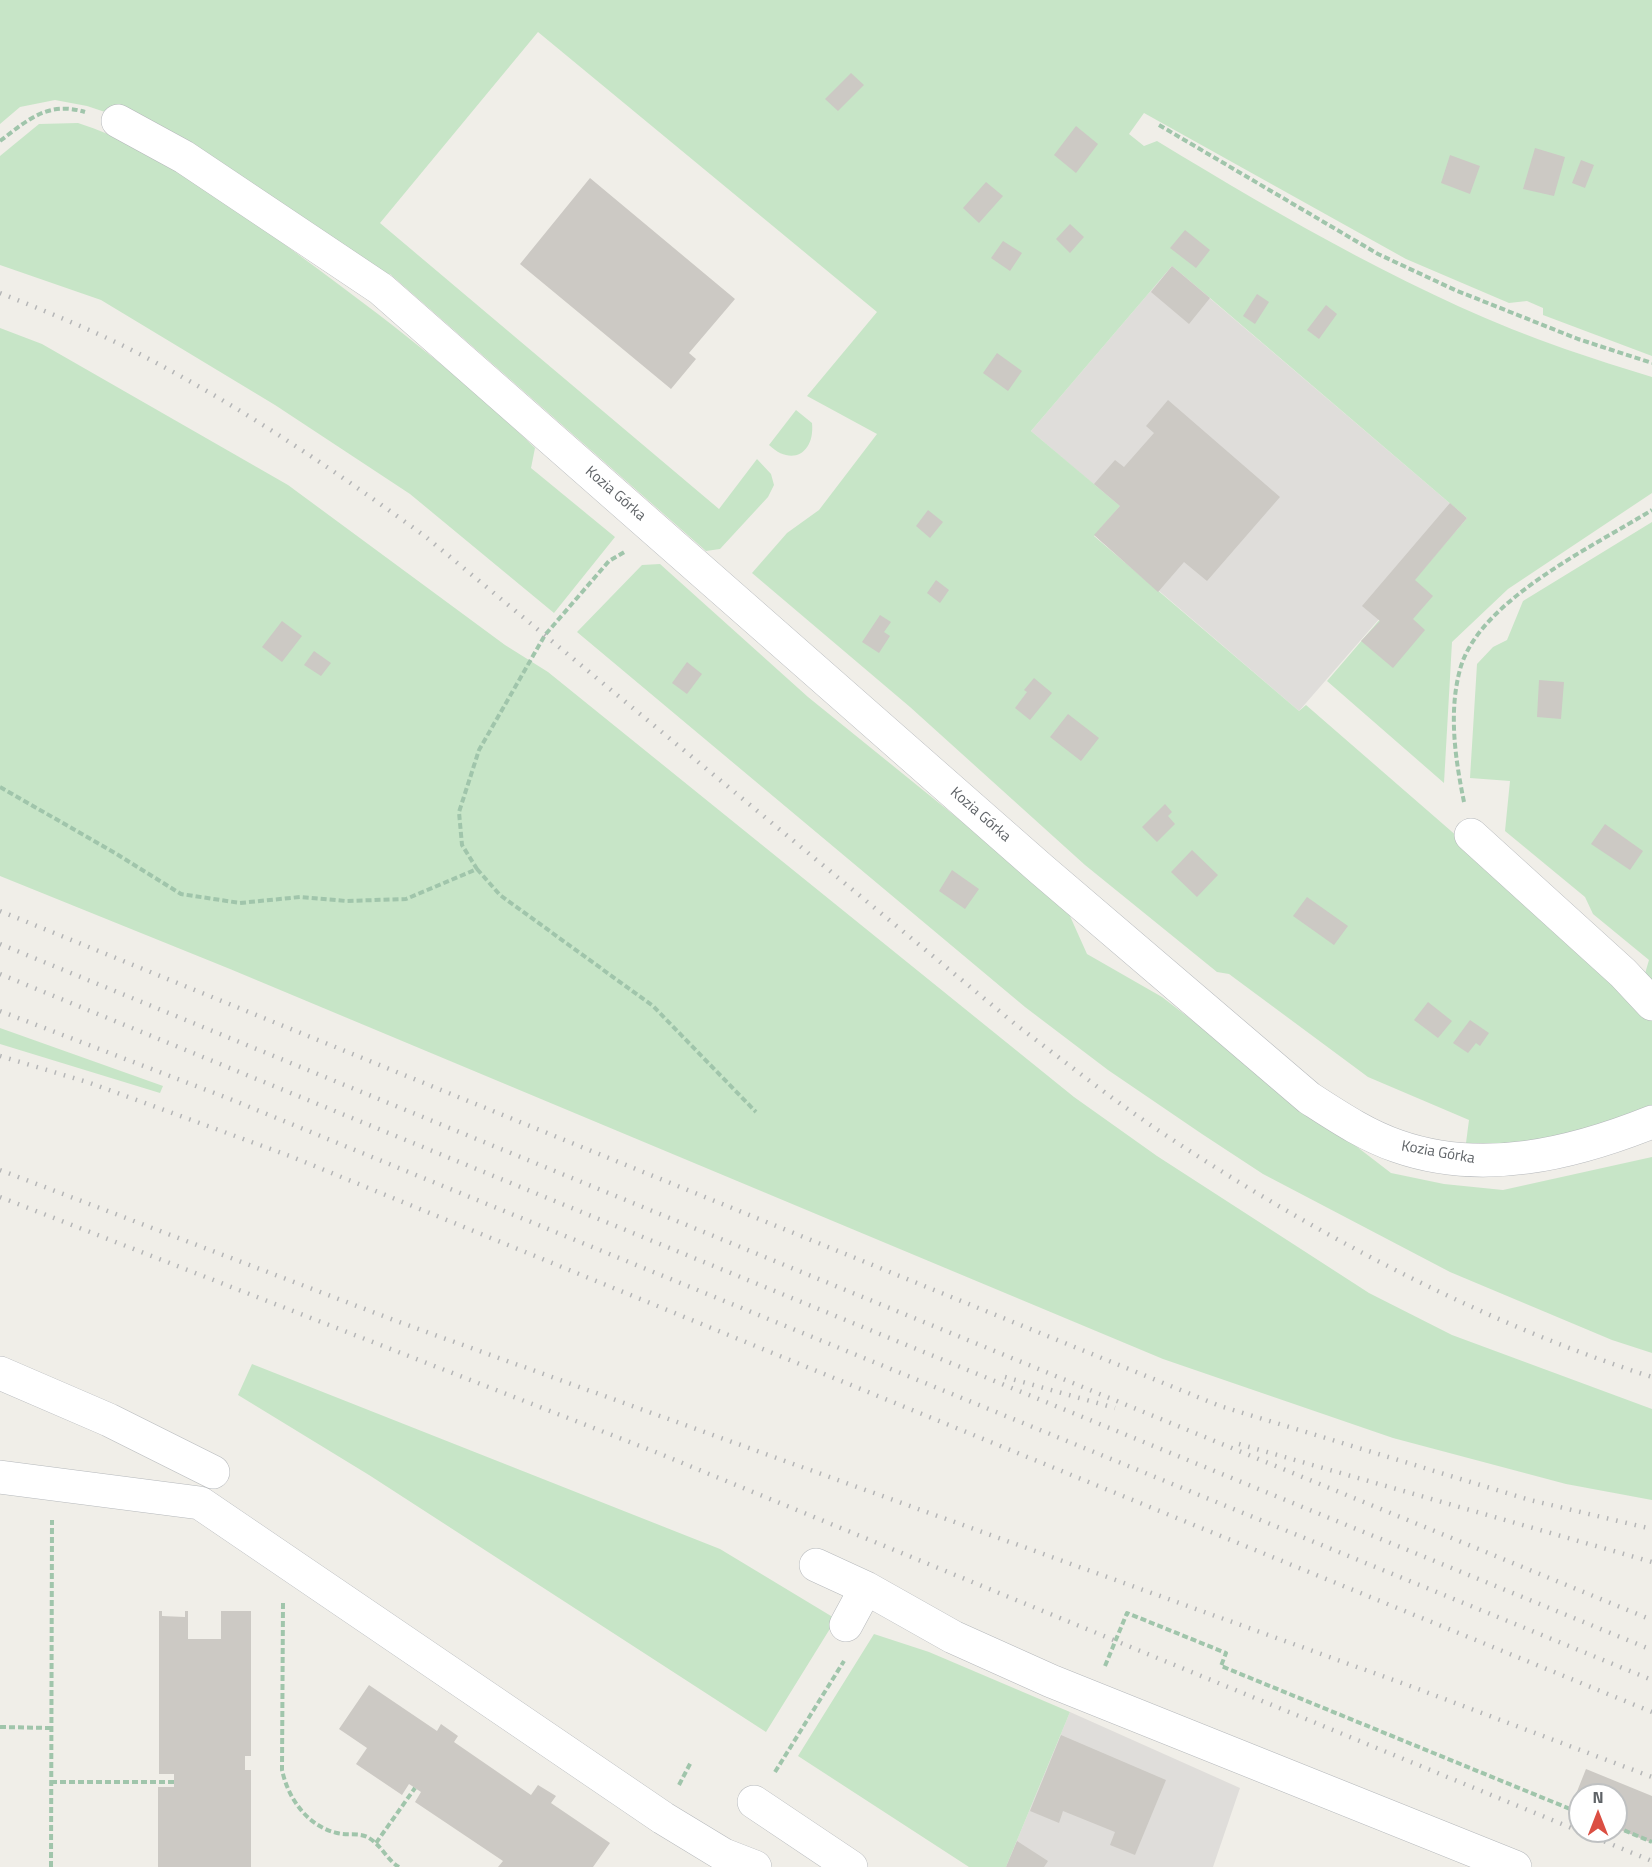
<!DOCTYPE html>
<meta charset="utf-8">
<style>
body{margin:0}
#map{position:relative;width:1652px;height:1867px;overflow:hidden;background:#f0eee8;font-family:"Titillium Web",sans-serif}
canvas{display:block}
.north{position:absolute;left:1568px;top:1783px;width:60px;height:60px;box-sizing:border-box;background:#fff;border:2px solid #bfc1c2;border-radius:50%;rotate:0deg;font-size:16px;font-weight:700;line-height:24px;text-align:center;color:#5f6367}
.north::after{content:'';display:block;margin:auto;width:21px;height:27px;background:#db4f43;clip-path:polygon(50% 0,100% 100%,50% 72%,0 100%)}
</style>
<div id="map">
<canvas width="1652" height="1867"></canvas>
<div class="north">N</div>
</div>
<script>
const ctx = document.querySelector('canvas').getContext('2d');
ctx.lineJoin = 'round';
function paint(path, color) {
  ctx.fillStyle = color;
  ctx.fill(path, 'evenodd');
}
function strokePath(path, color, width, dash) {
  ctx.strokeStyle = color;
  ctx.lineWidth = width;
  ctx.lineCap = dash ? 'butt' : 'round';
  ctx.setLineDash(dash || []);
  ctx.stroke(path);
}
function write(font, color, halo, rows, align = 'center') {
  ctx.font = font + ' "Titillium Web",sans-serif';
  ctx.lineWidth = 5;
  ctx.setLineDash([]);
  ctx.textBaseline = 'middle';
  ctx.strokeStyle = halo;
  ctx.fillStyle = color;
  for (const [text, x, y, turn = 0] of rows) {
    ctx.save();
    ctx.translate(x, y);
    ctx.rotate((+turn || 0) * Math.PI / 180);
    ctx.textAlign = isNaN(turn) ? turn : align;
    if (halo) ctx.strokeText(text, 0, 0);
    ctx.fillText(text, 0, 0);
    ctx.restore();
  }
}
paint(new Path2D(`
 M1172 266 1467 518 1299 711 1094 535 1119 506 1031 431Z
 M1070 1712 1240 1788 1213 1867H1006Z`), '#dfddda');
paint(new Path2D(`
 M0 0H1652V356L1543 315V308L1527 301 1509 303 1406 259 1144 113 1129 134 1144 146 1157 141C1286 219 1422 299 1565 349 1594 359 1623 368 1652 377V493L1508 589 1452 642 1444 783 1327 681 1467 518 1210 298 1172 266 1031 431 1120 506 1094 536 1299 711 1306 705 1527 897 1652 1017V1105L1590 1131 1531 1144 1466 1143 1469 1120 1368 1077 1229 974 1217 972 1085 865 910 707 752 573 787 533 819 510 877 434 807 396 877 312 538 32 380 223 719 509 757 459 771 474 774 485 768 497 720 549 706 551 390 274 374 277 135 122 87 106 55 100 20 107 0 124Z
 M78 123C160 149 234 207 303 258 383 317 464 378 535 448L531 468 615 537 554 613 410 494 275 405 101 300 0 265V156L39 124Z
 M0 328 42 344 288 485 505 645 548 672 1074 1097 1157 1156 1369 1293 1452 1335 1652 1409V1500L1566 1484 1393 1438 1163 1359 230 969 0 876Z
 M796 410 812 423C815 453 792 467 769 445Z
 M1652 522V985L1644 977 1649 960 1593 914 1585 897 1505 831 1510 781 1470 778 1477 664 1493 647 1507 640 1523 601Z
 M660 564 808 697 1065 905 1087 954 1162 997 1391 1173 1444 1184 1503 1190 1652 1157V1353L1612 1340 1450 1272 1263 1174 1202 1134 1108 1070 1025 1007 577 632 642 565Z
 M0 1028 163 1086 160 1093 0 1044Z
 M252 1364 720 1549 836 1619 766 1732 369 1475 238 1395Z
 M874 1634 929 1652 1070 1712 1006 1867H969L798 1756Z`), '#c7e5c7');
paint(new Path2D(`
 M851 73 864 85 838 111 825 99Z
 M1076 126 1098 144 1076 173 1054 155Z
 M1535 148 1565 157 1554 196 1523 189Z
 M1450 155 1480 166 1470 194 1441 183Z
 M1581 160 1594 165 1585 188 1572 183Z
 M590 178 735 299 689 353 696 359 671 389 520 264Z
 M986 182 1003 196 979 223 963 208Z
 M1070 224 1084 237 1070 253 1056 239Z
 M1185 230 1210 250 1196 268 1170 248Z
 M1003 241 1022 253 1010 271 991 258Z
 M1172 266 1210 298 1189 324 1151 292Z
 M1257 294 1269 302 1255 324 1243 316Z
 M1326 305 1337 314 1319 339 1307 330Z
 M997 353 1022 371 1008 391 983 373Z
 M1168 400 1280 497 1207 581 1184 562 1158 592 1094 535 1120 506 1094 484 1115 460 1124 467 1154 433 1146 426Z
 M1450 503 1467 518 1415 580 1433 596 1413 619 1425 630 1393 668 1361 641 1380 621 1362 606Z
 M928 510 943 522 930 538 916 526Z
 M936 580 949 590 940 603 927 593Z
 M880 615 891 622 884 632 890 636 879 653 862 642Z
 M282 621 302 636 282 662 262 647Z
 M314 651 331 663 321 676 304 665Z
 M687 662 702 674 687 694 672 683Z
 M1034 678 1052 693 1030 720 1015 708 1027 692 1024 690Z
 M1539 680 1564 682 1561 719 1537 717Z
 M1068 714 1099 738 1081 761 1050 737Z
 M1165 804 1172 812 1168 816 1175 824 1157 842 1142 827Z
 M1605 824 1643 851 1630 870 1591 844Z
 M1192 850 1218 875 1197 897 1171 872Z
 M952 870 979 889 965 909 939 891Z
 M1307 897 1348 926 1334 945 1293 916Z
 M1428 1002 1452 1021 1438 1038 1414 1020Z
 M1470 1020 1489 1033 1480 1046 1476 1043 1468 1053 1453 1043Z
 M159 1611H162V1616L185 1617V1611H188V1639H221V1611H251V1756H245V1770H251V1867H158V1787H174V1774H159Z
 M369 1685 437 1731 441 1724 458 1736 454 1742 531 1795 538 1785 556 1796 551 1803 610 1843 593 1867H498L503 1861 415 1802 421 1792 409 1784 402 1795 356 1764 367 1748 339 1729Z
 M1061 1735 1166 1780 1135 1855 1110 1845 1115 1832 1063 1811 1059 1823 1030 1811Z
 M1586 1769 1652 1796V1843L1616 1828V1795H1580V1813L1570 1809Z
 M1017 1841 1048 1861 1044 1867H1006Z`), '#ccc9c4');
const minor = new Path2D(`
 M118 121 184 157 381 289 1041 869 1309 1098C1337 1116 1365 1135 1397 1146 1482 1176 1572 1154 1652 1122
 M1471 835 1623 973 1652 1004
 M0 1373 109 1420 213 1472
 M0 1477 200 1503 663 1818 724 1855 755 1867
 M816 1565 866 1588 953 1637 1051 1681 1515 1867
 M846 1625 866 1588
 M754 1802 851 1867`);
strokePath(minor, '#b5b8bb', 34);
strokePath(new Path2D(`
 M1159 125 1378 254 1455 290 1578 339 1652 363
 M0 141C29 119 48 101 85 112
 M0 787 115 853 181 894 240 903 300 897 346 901 406 899 477 869 462 845 459 812 479 750 545 635 609 561 626 551
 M1464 802C1455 758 1448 710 1461 666 1482 599 1594 546 1652 510
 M477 869 500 895 653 1006 756 1112
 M283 1603 282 1770C288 1798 307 1826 337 1833 348 1836 360 1832 369 1838 382 1846 387 1860 399 1867
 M1105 1666 1127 1613 1226 1653 1221 1666 1580 1813
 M0 1727 51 1728
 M775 1772 844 1661
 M51 1782H174
 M679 1785 691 1762
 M1616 1827 1652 1842
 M376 1843 415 1788
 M51 1867 52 1520`), '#a0c5ab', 4, [6, 3]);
strokePath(minor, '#fff', 33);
strokePath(new Path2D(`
 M0 293C55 315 110 337 162 366 255 416 341 475 426 537L1015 1024C1068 1064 1120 1106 1176 1142 1320 1237 1488 1325 1652 1377
 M0 911 1220 1406 1530 1500 1652 1529
 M0 944 1652 1620
 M0 974 1652 1650
 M0 1011 230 1099 1652 1680
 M0 1056 87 1082 290 1156 1652 1712
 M0 1170 399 1322 1410 1686 1652 1777
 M0 1197 658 1453 1652 1861
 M1005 1377 1115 1408
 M1239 1444 1652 1562`), '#b5b6b7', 4.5, [1.5, 8]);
write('15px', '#5f6367', '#fff', [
 ["Kozia Górka",615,494,41],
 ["Kozia Górka",980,815,41],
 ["Kozia Górka",1438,1153,10]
]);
</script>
